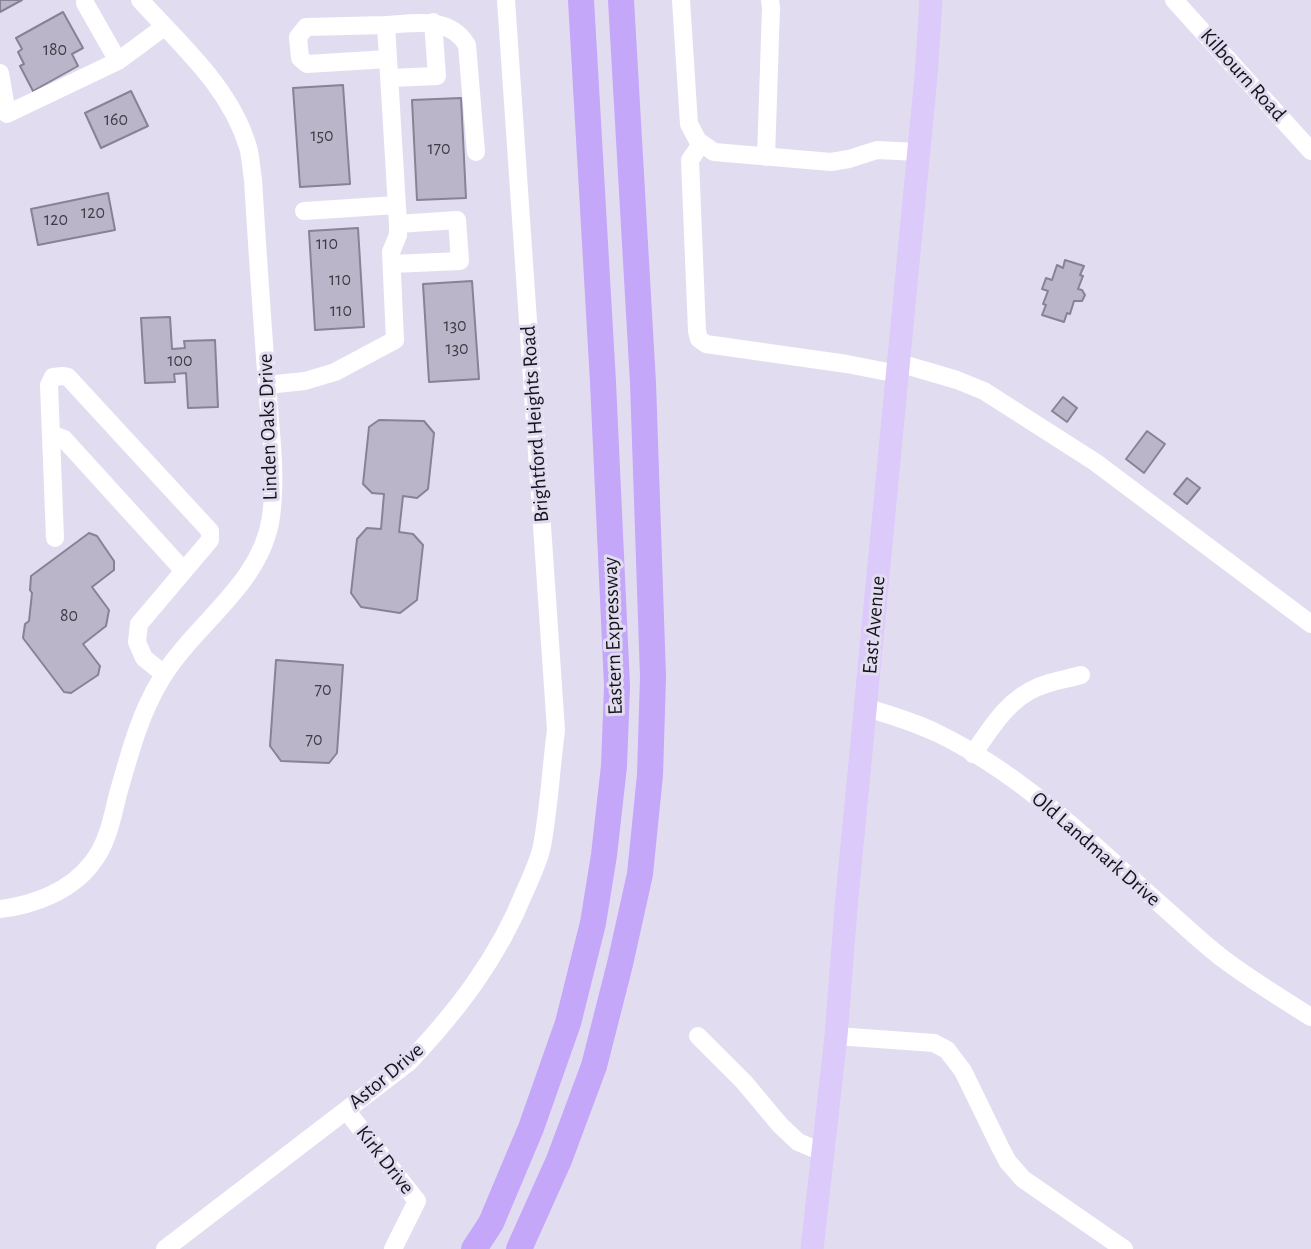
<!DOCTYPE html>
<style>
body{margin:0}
canvas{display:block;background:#e2dcf1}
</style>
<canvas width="1311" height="1249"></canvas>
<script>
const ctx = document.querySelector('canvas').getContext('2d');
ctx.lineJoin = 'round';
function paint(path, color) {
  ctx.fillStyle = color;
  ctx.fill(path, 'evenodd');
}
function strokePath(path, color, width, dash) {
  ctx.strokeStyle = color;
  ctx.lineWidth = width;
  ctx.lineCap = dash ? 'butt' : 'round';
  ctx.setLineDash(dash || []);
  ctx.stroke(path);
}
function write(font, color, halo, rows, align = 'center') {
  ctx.font = font + ' "Alegreya Sans",sans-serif';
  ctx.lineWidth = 6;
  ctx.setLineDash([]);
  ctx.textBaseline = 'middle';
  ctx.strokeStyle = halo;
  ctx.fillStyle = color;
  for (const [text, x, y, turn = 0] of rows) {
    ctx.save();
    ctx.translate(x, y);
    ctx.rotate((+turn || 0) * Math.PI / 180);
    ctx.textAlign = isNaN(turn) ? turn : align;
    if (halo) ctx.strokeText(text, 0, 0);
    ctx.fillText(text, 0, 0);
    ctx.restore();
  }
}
const building = new Path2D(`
 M0 0H22L0 12Z
 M63 12 83 48 72 54 78 66 33 91 20 66 24 64 18 52 22 49 16 38Z
 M343 85 350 184 300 187 293 88Z
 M131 91 148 126 101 148 85 113Z
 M461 98 466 198 417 200 412 100Z
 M108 193 115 230 38 245 31 209Z
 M358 228 364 327 315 330 309 231Z
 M1065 260 1084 266 1080 275 1083 276 1078 289 1082 290 1085 295 1082 301H1074L1070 314 1067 313 1064 322 1042 315 1046 305 1043 304 1048 291 1042 289 1046 278 1052 280 1057 265 1063 268Z
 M472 281 479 379 429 382 423 284Z
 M170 317 172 349 185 348 184 341 215 340 218 407 188 408 186 373 174 374 175 382 145 383 141 318Z
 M1063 397 1077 408 1067 422 1052 411Z
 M379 420 424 421 434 433 428 489 417 498 403 496 399 532 413 534 423 545 417 600 400 613 361 607 351 593 357 539 367 528 381 529 384 494 372 493 363 484 369 427Z
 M1147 431 1165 444 1144 473 1126 459Z
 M1187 478 1200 488 1187 504 1174 494Z
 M89 533 97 536 114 561V570L92 587 109 610 106 626 83 644 100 666 98 675 71 693 64 692 23 638 25 624 29 621 32 593 30 590 31 576Z
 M276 660 343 665 337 753 329 763 281 761 270 746Z`);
paint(building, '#bbb5c9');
strokePath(building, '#888295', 2);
strokePath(new Path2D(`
 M681 0 689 124 698 141 714 152 831 162 849 159 877 150 918 152
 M1174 0 1311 151
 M85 3 118 61
 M386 25 306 27 298 37 300 58 307 64 388 59
 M0 73 7 114 118 61 164 27
 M390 78 437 76 433 22
 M701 144 690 160 697 331 699 339 706 344 847 364 898 374
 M766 157 771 8 770 0
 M304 211 396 205
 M392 264 460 261 457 220 398 224
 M899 363 957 380 984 391 1095 462 1311 624
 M267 385 305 381 335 372 395 340 391 252 398 235V224L386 25C417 23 449 16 467 45L476 152
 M51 434 64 439 184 571
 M55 538 49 385 53 377 62 376 68 377 210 531V540L139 624 137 642 144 658 164 674
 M867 708C891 715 914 722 937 733 1022 774 1091 843 1161 905 1183 924 1203 944 1226 961 1253 981 1282 999 1311 1017
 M973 754C991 728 1008 699 1038 687 1051 681 1067 679 1081 675
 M0 909C34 905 71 891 92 863 108 843 112 818 118 794 129 756 139 716 160 681 193 624 261 586 271 517 277 473 270 428 267 385 262 316 257 248 253 179 251 169 251 157 248 147 230 87 181 45 140 0
 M698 1036 744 1082 780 1125 798 1142 822 1152
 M836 1036 934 1043 947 1050 963 1071 1000 1147 1008 1162 1023 1179 1124 1249
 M346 1110 417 1201 393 1249
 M165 1249 409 1062C458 1010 498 958 525 891 531 877 539 861 542 846 549 808 551 768 556 730L506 0`), '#fff', 18);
strokePath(new Path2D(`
 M812 1249 836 1036 846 908 926 76 931 0`), '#dccafb', 23);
strokePath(new Path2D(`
 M474 1249 491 1223 531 1128 568 1023 593 923 604 855 614 766 617 686 603 382 581 0
 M519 1249 559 1160 594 1066 620 964 640 874 650 775 653 677 643 383 621 0`), '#c4a7f8', 26);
write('18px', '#3f3c46', null, [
 ["180",55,50],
 ["160",116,120],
 ["150",322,136],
 ["170",439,149],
 ["120",93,213],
 ["120",56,220],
 ["110",327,244],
 ["110",340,280],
 ["110",341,311],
 ["130",455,326],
 ["130",457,349],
 ["100",180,361],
 ["80",69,616],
 ["70",323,690],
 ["70",314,740]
]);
write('21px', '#16141b', '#e2dcf1', [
 ["Kilbourn Road",1243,75,48],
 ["Brightford Heights Road",535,424,-94],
 ["Linden Oaks Drive",268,427,-92],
 ["East Avenue",874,625,-85],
 ["Eastern Expressway",613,636,-92],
 ["Old Landmark Drive",1096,849,41],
 ["Astor Drive",386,1076,-40],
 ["Kirk Drive",385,1160,52]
]);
</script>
